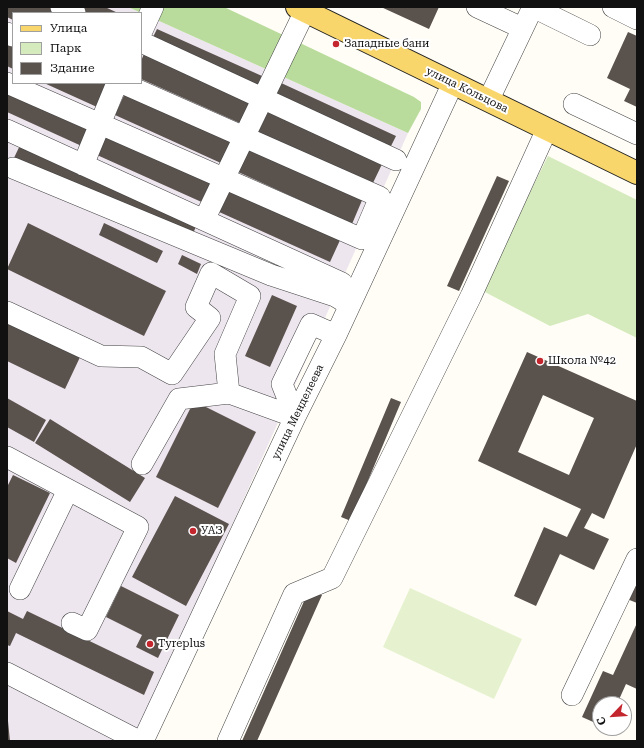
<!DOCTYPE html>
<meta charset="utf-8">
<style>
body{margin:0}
#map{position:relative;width:644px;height:748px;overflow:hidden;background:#fffdf5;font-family:"Roboto Serif",serif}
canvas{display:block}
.frame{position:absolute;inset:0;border:8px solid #111;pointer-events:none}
.legend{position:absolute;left:12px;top:12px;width:130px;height:72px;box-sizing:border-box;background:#fff;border:1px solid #a0a0a0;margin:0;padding:5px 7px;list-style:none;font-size:12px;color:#111}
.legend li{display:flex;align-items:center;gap:8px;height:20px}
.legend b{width:20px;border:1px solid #a0a0a0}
.north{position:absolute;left:592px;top:696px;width:40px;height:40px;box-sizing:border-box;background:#fff;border:1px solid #a0a0a0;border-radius:50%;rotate:245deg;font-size:11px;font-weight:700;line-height:16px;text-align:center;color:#111}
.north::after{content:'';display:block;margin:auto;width:14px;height:18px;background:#c4262e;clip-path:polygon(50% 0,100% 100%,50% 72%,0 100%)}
</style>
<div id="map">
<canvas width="644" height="748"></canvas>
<div class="frame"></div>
<ul class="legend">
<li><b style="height:5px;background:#f9d66b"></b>Улица</li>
<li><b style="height:11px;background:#d5ebbd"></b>Парк</li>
<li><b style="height:11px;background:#5a524d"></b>Здание</li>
</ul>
<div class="north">С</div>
</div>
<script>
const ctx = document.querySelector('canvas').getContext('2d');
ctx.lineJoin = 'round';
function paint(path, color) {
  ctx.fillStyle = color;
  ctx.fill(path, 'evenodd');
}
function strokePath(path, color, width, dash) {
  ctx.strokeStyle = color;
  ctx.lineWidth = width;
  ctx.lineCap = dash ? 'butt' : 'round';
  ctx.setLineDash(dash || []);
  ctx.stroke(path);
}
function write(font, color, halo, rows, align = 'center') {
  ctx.font = font + ' "Roboto Serif",serif';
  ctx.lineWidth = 4;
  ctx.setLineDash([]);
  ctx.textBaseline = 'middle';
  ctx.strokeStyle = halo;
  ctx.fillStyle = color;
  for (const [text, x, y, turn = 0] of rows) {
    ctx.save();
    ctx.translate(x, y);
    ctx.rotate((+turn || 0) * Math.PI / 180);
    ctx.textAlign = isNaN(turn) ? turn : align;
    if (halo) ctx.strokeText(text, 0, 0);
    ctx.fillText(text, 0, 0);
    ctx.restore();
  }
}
paint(new Path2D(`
 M7 7H128L408 133 135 741H7ZM13 13H141V83H13Z`), '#eee6ef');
paint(new Path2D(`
 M548 156 637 200V338L588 314 550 326 481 290Z`), '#d5ebbd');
paint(new Path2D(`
 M128 7H224L414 97 421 102V109L408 133Z`), '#b9dc9c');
paint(new Path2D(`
 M410 588 522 639 494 699 383 647Z`), '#e6f2cf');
paint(new Path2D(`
 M7 7H48L61 13H13V20L7 17Z
 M68 7H105L118 13H81Z
 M381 7H439L429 29Z
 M157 29 262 76 256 90 150 43Z
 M628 32 637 36V107L624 101 630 89 607 78Z
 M7 38 13 41V69L7 66Z
 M146 49 254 98 242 124 141 79V61Z
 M279 82 396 136 389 150 272 96Z
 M44 83H106L97 107Z
 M7 86 96 126 86 148 7 112Z
 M126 91 234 140 223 164 115 115Z
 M266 106 384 160 372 185 254 132Z
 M107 133 216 182 206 204 97 155Z
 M23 139 199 220 190 240 13 160Z
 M247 146 363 198 352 224 236 171Z
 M497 176 509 181 459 291 447 286Z
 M228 187 341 238 330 262 217 211Z
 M28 223 166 291 144 336 7 269Z
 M104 223 163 251 157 263 99 235Z
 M182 255 201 264 197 274 178 264Z
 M272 295 297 306 270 367 245 356Z
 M7 318 81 355 65 389 7 361Z
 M527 352 637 401V444L604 519 592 513 584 528 609 539 594 570 560 554 536 606 514 596 544 527 567 537 581 509 478 461ZM543 395 594 418 569 475 518 452Z
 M7 398 46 420 34 442 7 427Z
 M391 398 401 402 351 521 341 517Z
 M194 401 256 432 218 508 156 477Z
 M50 419 145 478 130 502 35 443Z
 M13 475 50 493 16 563 7 558V487Z
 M175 496 229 524 186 606 132 577Z
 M637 577V603L627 599Z
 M121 586 179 615 158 658 136 647 142 635 106 617Z
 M309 590 322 595 257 741H242Z
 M7 611 23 619 27 611 154 672 144 695 16 633 10 646 7 645Z
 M637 623V689L626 684 617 704H600V725L582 717 603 671 613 675Z
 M7 721H8L10 741H7Z`), '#5a524d');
const minor = new Path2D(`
 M61 7 75 13
 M477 7 522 28
 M533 7 590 35
 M613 7 637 19
 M7 33 13 36
 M141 33 153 7
 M141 42 396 160
 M7 83 362 239 380 197 122 83
 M489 99 533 7
 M574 104 637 134
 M7 130 342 283
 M83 165 117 83
 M13 168 271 275 335 296 350 305
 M204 220 305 11
 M7 312 101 356 141 357 172 374 210 318 196 307 211 273 250 296 225 354 229 393
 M295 417 282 384 311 324 336 335
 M7 457 138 527 87 630 72 623
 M142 464 179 399 229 393 295 417
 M20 589 68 490
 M7 673 139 741
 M572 695 637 559
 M143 741 295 417 336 335 453 83
 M228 741 294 594 332 578 471 296 547 129`);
const major = new Path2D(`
 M297 7 637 173`);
strokePath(minor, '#444', 22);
strokePath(major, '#222', 24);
strokePath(minor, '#fff', 21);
strokePath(major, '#f9d66b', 22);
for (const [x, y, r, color] of [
 [336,44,4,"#c4262e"],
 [540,361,4,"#c4262e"],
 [193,531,4,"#c4262e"],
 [150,644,4,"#c4262e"]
]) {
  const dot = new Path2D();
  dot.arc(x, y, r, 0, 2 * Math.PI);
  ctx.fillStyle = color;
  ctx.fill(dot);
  strokePath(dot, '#fff', 1.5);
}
write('11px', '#111', '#fff', [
 ["Западные бани",344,44],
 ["Школа №42",548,361],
 ["УАЗ",201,531],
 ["Tyreplus",158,644]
], 'left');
write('11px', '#111', '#fff', [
 ["улица Кольцова",467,90,26],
 ["улица Менделеева",298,412,-64]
]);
</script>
